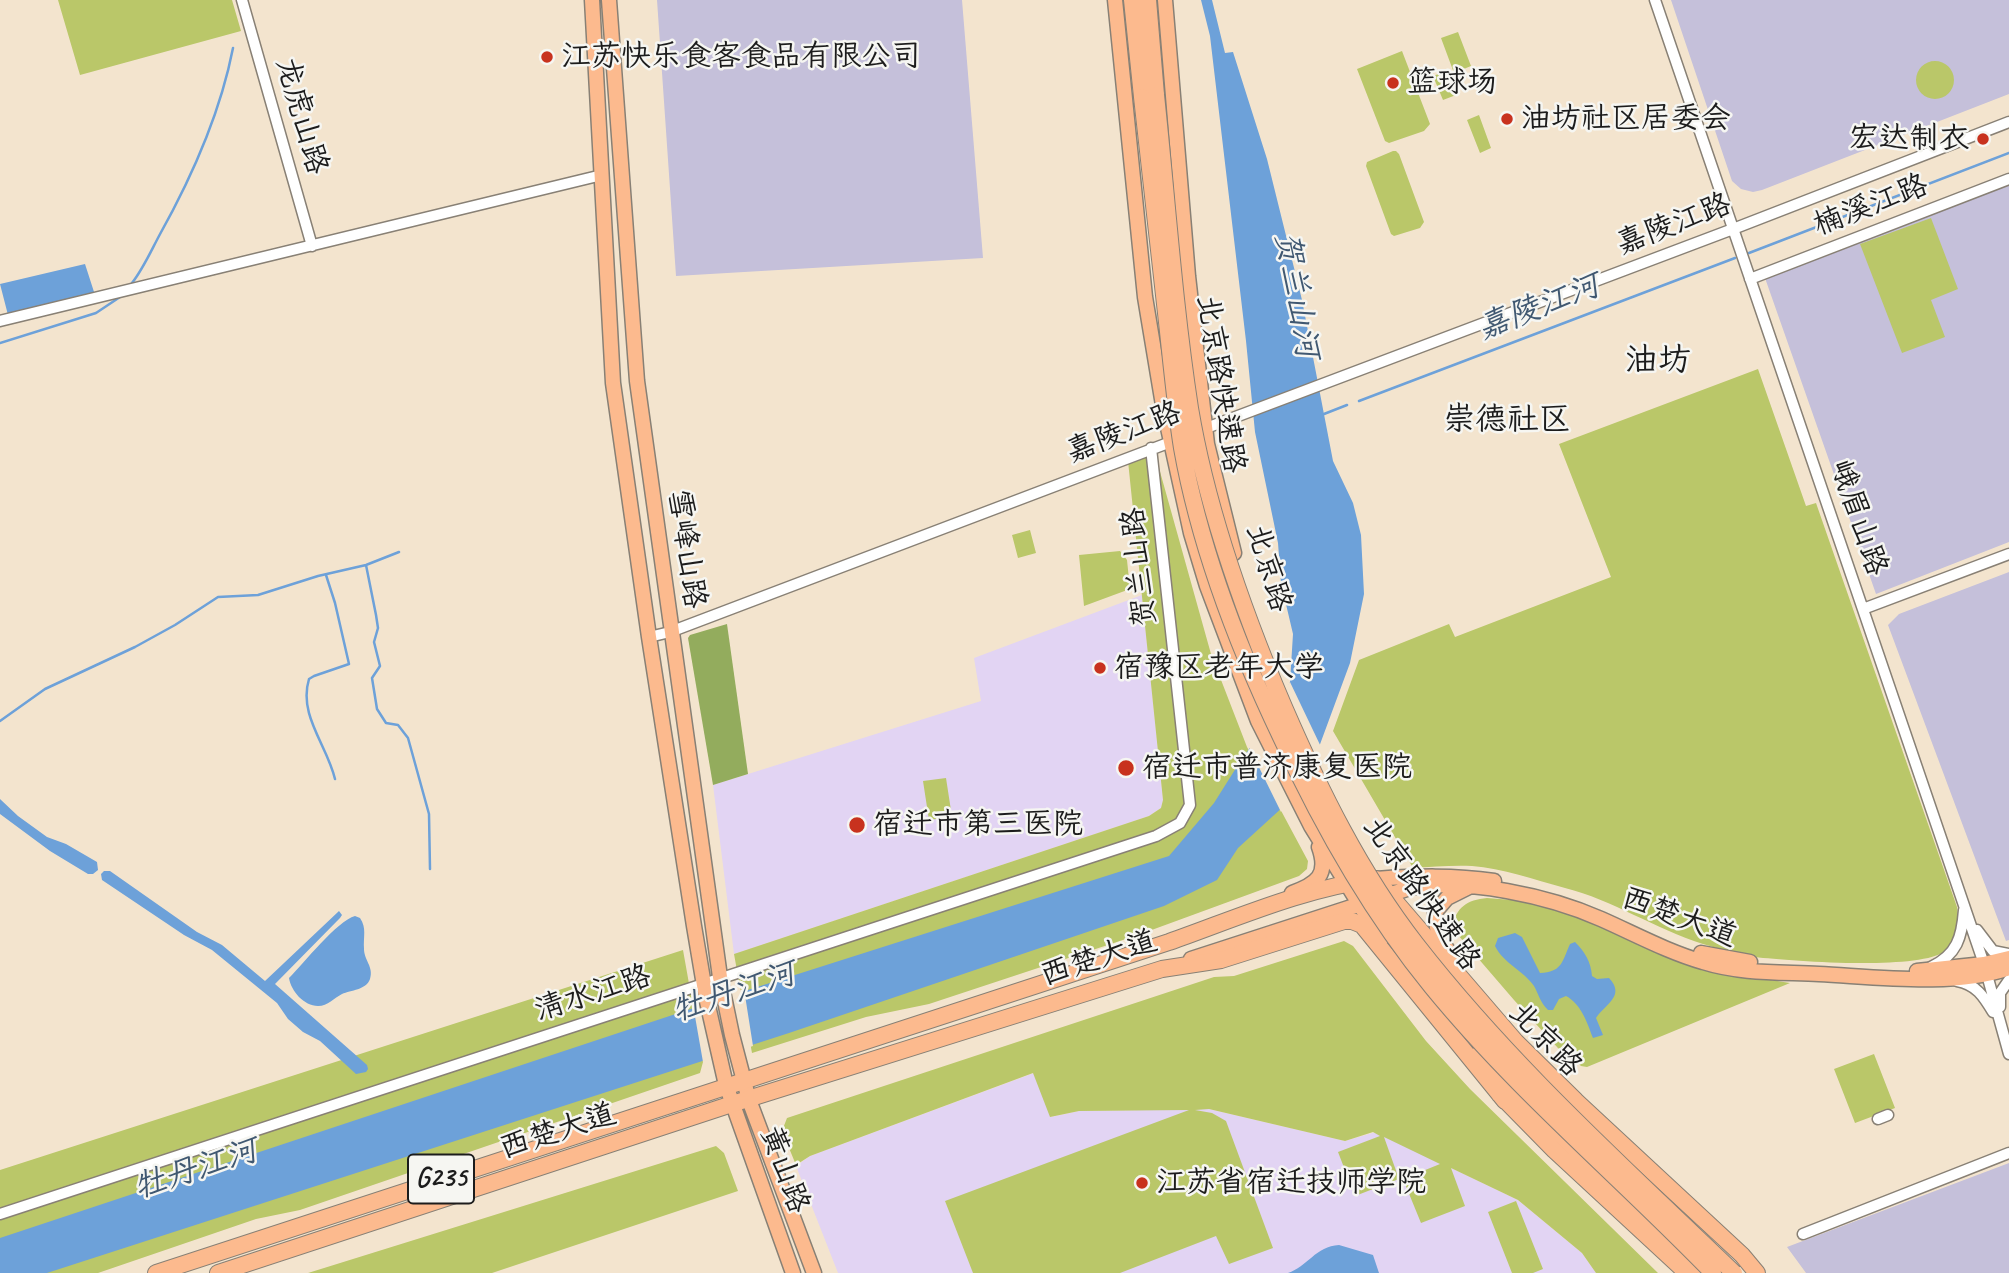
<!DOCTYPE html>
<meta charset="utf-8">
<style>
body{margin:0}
canvas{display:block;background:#f3e4ce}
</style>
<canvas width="2009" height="1273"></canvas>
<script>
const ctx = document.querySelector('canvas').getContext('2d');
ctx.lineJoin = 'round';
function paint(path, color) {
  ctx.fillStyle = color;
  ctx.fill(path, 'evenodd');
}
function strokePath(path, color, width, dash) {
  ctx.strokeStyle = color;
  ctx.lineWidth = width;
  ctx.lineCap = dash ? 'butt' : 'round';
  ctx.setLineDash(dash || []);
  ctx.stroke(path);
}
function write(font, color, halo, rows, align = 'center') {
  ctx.font = font + ' Caveat,"LXGW WenKai TC",sans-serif';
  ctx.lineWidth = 5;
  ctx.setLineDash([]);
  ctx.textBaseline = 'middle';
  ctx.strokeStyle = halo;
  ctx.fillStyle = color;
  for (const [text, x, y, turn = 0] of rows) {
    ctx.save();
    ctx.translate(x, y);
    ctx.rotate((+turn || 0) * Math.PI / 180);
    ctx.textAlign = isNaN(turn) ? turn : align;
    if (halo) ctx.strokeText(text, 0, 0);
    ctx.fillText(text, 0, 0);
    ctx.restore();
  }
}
paint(new Path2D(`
 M1142 595 1163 800 1161 808 1149 816 734 954 713 785 981 701 974 658Z
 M1034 1073 1051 1117 1079 1111 1209 1109 1345 1141 1376 1132 1518 1200 1582 1253 1596 1273H838L796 1166 810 1156Z`), '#e2d4f3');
paint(new Path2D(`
 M657 0H962L983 258 676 276Z
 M1671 0H2009V94L1762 190 1753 192 1741 189 1732 181Z
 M2009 184V542L1876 594 1765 278Z
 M2009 572V940L2006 941 1888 625 1899 614Z
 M2009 1163V1273H1806L1787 1247Z`), '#c5c0da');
paint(new Path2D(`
 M58 0H232L241 31 80 75Z
 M1458 32 1471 66 1454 73 1441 38Z
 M1402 51 1430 124 1424 131 1389 143 1385 141 1357 69Z
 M1916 80a19 19 0 1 1 38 0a19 19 0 1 1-38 0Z
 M1447 71 1456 95 1443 100 1433 76Z
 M1479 115 1491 148 1480 153 1467 120Z
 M1393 151H1396L1399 154 1424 222 1420 228 1394 236 1391 234 1366 166 1367 162Z
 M1931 218 1958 289 1931 300 1945 337 1902 353 1860 244Z
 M1758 369 1806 506 1816 503 1957 907C1959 923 1959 940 1945 951 1920 971 1789 961 1755 957 1738 954 1719 949 1703 944 1655 929 1613 900 1565 888 1535 880 1502 868 1472 866 1452 865 1432 867 1413 868L1333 731 1359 660 1449 624 1455 637 1611 577 1559 444Z
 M1144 456 1155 460 1159 468 1211 654 1247 747 1308 861 1307 869 1299 876 1138 935 929 1004 866 1017 752 1053 734 954 1149 816 1161 808 1163 800 1128 461Z
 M1030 530 1036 553 1018 558 1012 535Z
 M1120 551 1127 560 1130 589 1084 606 1079 555Z
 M946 778 952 817 929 820 923 781Z
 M1487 898 1537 902 1745 976 1790 983 1587 1067 1581 1066 1571 1056 1568 1059 1514 1000 1452 928C1456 907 1467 900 1487 898Z
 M1344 941 1353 946 1426 1041 1470 1089 1658 1273H1596L1582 1253 1518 1200 1451 1168 1465 1206 1421 1223 1403 1179 1440 1164 1384 1137 1399 1179 1355 1196 1338 1152 1380 1136 1373 1132 1345 1141 1209 1109 1195 1110 1212 1113 1226 1121 1273 1248 1229 1264 1216 1236 1120 1273H973L945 1201 1189 1110 1079 1111 1050 1117 1033 1073 810 1156 796 1165 782 1131 787 1118 1214 977 1234 976Z
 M683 950 703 1062 700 1073 300 1210 256 1219 98 1273H0V1170Z
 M1874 1054 1895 1108 1855 1123 1834 1069Z
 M716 1146 724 1153 738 1191 492 1273H308Z
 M1516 1201 1543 1269 1533 1273H1512L1488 1212Z`), '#bac769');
paint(new Path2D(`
 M727 624 748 774 713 785 688 638 690 635Z`), '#93ac5d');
paint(new Path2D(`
 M1201 0H1212L1225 53 1233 52 1267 159 1302 300 1333 461 1353 503 1361 535 1364 594 1350 663 1319 747 1284 806 1238 848 1217 880 1164 906 789 1033 47 1273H0V1238L754 988 1169 856 1214 803 1243 757 1276 713 1290 682 1293 634 1281 583 1278 543 1255 432 1246 341 1210 36Z
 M85 264 95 295 8 315 0 284Z
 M0 799 18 816 47 837 66 844 97 862 98 870 93 874H88L50 851 0 814Z
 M104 871H110L197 932 222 945 265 981 339 911 342 915 340 918 275 984 367 1065 368 1069 366 1072 356 1074 320 1041 303 1032 288 1019 277 1003 212 950 184 935 102 880 101 874Z
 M355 916 360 918C367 928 363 937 364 949 364 960 374 967 370 979 366 990 351 990 342 994 334 998 328 1006 318 1006 304 1006 291 991 289 978 304 963 337 921 355 916Z
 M1515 933 1522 937 1540 973C1562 972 1562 962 1570 944L1575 942C1585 952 1591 962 1592 976L1597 979 1609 978C1626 996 1605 1004 1596 1018L1603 1035 1593 1038C1587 1022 1581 1004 1566 996L1559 999 1553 1010H1548C1540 1002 1539 995 1534 986 1524 971 1503 963 1495 946L1498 938Z
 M1339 1245 1373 1255 1379 1273H1288C1307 1267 1316 1246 1339 1245Z`), '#6da1d9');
paint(new Path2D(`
 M1290 682 1322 749 1281 812 1248 745Z
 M744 989 753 1046 703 1062 693 1005Z`), '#f3e4ce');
strokePath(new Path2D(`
 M1749 253 2009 153
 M132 283C143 269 151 251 159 236 192 177 220 115 233 48
 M0 343 96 313 120 297
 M1359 401 1735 258
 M1324 414 1347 405
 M366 565 376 615 378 628 374 642 380 666 372 678 377 709 386 723 398 725 408 738 429 814 430 869
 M326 575 335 603 349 664 314 676 309 679C298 715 327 745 335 779
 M0 721 45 689 135 647 175 625 218 597 258 595 318 576 366 565 399 552`), '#6da1d9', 2.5);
const minor = new Path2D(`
 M242 0 312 246
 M1655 0 1984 964 2009 1054
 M1750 279 2009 179
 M0 321 602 175
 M1201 430 1733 229 2009 122
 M1863 609 2009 554
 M649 637 670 632 1176 440
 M1977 930 1993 951 2009 954
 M1931 967C1957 955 1962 937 1964 910
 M1957 981C1976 984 1984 997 1993 1012
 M2000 1007V993L2009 980
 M1878 1119 1888 1115
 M0 1214 1156 836 1180 823 1190 805 1151 448
 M1803 1234 2009 1153`);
const major = new Path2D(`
 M592 0 613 383 649 637 694 926 706 997 726 1085 793 1273
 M609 0 637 381 720 977 732 1035 749 1100 814 1273
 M1115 0 1145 297 1163 405 1191 533 1207 586 1258 721 1311 826 1381 939
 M1165 0 1188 276 1207 444 1234 553
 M1376 879C1417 876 1454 875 1494 881
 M1292 893C1317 884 1329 875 1319 847
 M1701 953 1750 962
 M1191 959 1410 888C1467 878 1549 896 1601 919 1635 934 1668 952 1703 962 1741 974 1781 972 1819 974 1877 977 1954 987 2009 968
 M1456 963 1438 935 1435 912 1447 898 1469 887
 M1917 971 1984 964 2009 958
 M1476 1055 1702 1273`);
const highway = new Path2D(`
 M1132 0 1142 97
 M1148 0 1156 95
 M1499 1094 1554 1150 1687 1273
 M156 1273 1169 942C1237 918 1304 888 1376 879L1516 1042 1576 1101 1742 1255 1757 1273
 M218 1273 732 1104 1162 969 1221 960 1344 921H1352L1362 925 1505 1101`);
strokePath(minor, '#888075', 13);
strokePath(major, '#888075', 17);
strokePath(highway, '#888075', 18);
strokePath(minor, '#fff', 10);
strokePath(major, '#fcba8e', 14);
strokePath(highway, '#fcba8e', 16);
const highwayBridge = new Path2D(`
 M1156 95C1167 199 1174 304 1190 408 1207 510 1243 611 1284 707 1320 790 1360 872 1416 944 1510 1065 1624 1167 1734 1273
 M1142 97C1150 169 1158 241 1166 313 1171 358 1175 404 1182 448 1200 549 1237 645 1281 737 1322 826 1370 911 1432 987 1517 1091 1620 1177 1713 1273`);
strokePath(highwayBridge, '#888075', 18, []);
strokePath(highwayBridge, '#fcba8e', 16);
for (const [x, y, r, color] of [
 [547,57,7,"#c8321e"],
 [1393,83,7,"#c8321e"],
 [1507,119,7,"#c8321e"],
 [1983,139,7,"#c8321e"],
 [1100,668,7,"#c8321e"],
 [1126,768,9,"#c8321e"],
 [857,825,9,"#c8321e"],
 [1142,1183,7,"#c8321e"]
]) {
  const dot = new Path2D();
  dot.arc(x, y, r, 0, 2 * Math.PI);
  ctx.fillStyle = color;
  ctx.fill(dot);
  strokePath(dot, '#f6f6f2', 2.5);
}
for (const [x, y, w] of [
 [441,1179,66]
]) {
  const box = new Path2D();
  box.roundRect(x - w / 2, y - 24.5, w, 49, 5);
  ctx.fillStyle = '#f6f6f2';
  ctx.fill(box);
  strokePath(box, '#1c1c1c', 2);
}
write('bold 28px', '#1c1c1c', null, [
 ["G235",441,1179]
]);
write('30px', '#1c1c1c', '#f6f6f2', [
 ["江苏快乐食客食品有限公司",561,57],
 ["篮球场",1407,83],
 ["油坊社区居委会",1521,119],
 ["宏达制衣",1969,139,"right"],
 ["宿豫区老年大学",1114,668],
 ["宿迁市普济康复医院",1142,768],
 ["宿迁市第三医院",873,825],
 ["江苏省宿迁技师学院",1156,1183]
], 'left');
write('30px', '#1c1c1c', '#f6f6f2', [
 ["龙虎山路",301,116,74],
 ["楠溪江路",1871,206,-21],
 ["嘉陵江路",1674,225,-21],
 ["北京路快速路",1220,384,81],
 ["嘉陵江路",1124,433,-21],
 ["峨眉山路",1858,518,71],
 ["雪峰山路",686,549,82],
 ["贺兰山路",1140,567,-96],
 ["北京路",1268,568,73],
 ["北京路快速路",1421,894,55],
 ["西楚大道",1679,918,20],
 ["西楚大道",1099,959,-18],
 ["清水江路",593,994,-18],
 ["北京路",1545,1040,46],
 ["西楚大道",558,1132,-18],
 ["黄山路",784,1170,70]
]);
write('italic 32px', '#405871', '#f6f6f2', [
 ["贺兰山河",1296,295,80],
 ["嘉陵江河",1539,308,-21],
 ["牡丹江河",734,993,-18],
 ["牡丹江河",196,1170,-18]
]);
write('32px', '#1c1c1c', '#f6f6f2', [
 ["崇德社区",1507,421]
]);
write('33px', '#1c1c1c', '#f6f6f2', [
 ["油坊",1658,361]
]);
</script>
